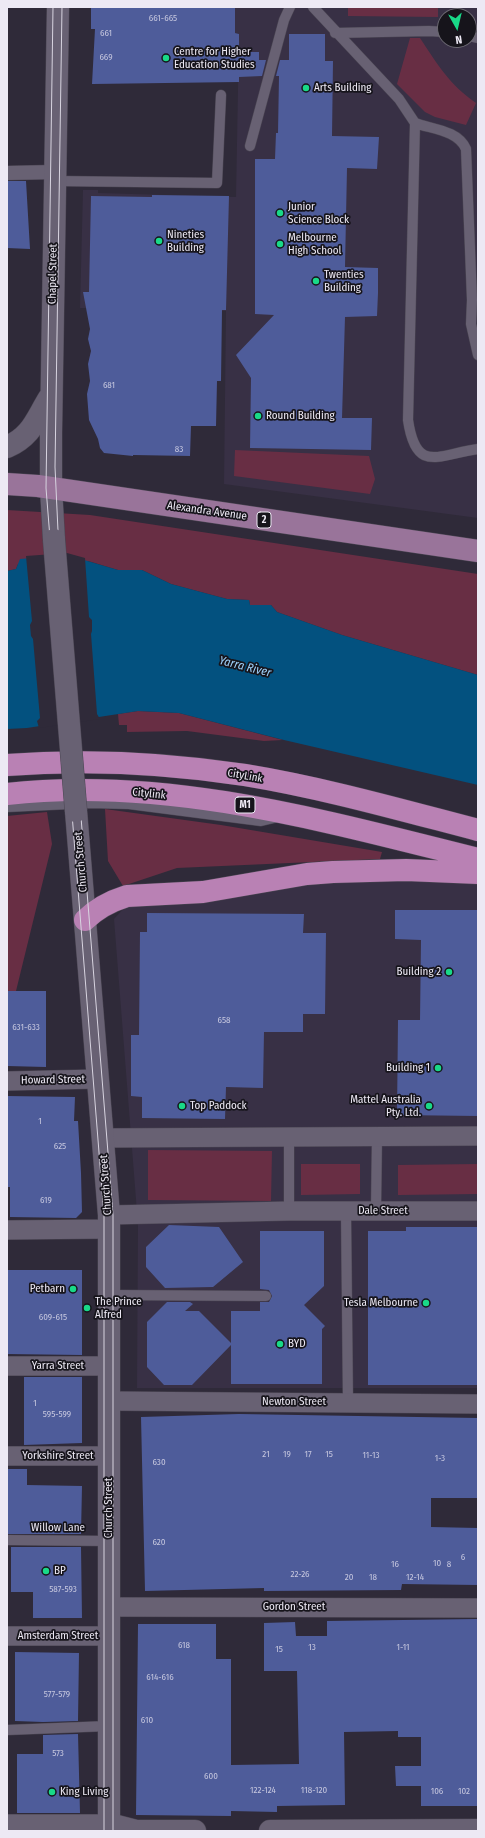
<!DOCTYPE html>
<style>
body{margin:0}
#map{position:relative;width:485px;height:1838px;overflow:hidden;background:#2f2a39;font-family:"Fira Sans Condensed",sans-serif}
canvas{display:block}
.frame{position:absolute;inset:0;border:8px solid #ede9f4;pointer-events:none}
.north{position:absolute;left:437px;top:8px;width:40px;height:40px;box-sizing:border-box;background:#16141b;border:1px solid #6c6972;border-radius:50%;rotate:172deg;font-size:11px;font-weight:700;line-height:16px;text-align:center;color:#ede9f4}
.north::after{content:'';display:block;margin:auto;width:14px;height:18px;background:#19d988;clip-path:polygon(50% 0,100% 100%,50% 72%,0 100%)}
</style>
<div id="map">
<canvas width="485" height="1838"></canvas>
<div class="frame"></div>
<div class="north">N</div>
</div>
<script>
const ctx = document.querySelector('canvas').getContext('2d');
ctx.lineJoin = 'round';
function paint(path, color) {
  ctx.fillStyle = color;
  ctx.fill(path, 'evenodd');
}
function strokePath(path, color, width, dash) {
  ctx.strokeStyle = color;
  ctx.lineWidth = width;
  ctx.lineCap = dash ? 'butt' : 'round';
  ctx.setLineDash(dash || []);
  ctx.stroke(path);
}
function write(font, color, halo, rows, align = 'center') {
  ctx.font = font + ' "Fira Sans Condensed",sans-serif';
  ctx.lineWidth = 3.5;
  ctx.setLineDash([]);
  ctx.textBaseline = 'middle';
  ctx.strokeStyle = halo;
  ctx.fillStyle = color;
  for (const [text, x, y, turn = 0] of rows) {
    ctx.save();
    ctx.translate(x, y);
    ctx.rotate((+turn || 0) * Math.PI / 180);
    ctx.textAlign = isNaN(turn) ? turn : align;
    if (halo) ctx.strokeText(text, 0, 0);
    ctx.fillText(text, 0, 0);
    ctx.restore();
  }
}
paint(new Path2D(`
 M235 7H478V518L224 484 226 311 80 308 83 190H98V193L236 197 239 34 235 33ZM445 16H469V40H445Z
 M334 880H445L478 884V1388H137L138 1225 114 919 126 906 238 897Z`), '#383045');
paint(new Path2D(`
 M348 7H438V17L348 16Z
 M410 38H420C437 64 450 85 476 103L466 125 435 117 425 112 397 84Z
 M235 450 369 456 375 479 370 494 234 476Z
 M7 510 90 515 478 574V675L342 635 277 612 271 605H250L249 600 227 599 171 584 142 570H118L88 561 18 564 16 569 7 571Z
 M138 711 179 713 283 740 264 741 187 731 127 732V725H119L118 714Z
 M105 809 221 825 382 852 380 859 177 868 123 886 108 861Z
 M47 812 52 844 16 991H7V816Z
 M148 1150 272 1151 271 1201 148 1200Z
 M301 1164H360V1194L301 1195Z
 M478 1164V1194L398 1195V1165Z`), '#682e44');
paint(new Path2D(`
 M67 555 118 570H142L171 584 227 599 249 600 250 605H271L277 612 342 635 478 675V785L284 740 179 713 138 711 27 728 7 729V571L16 569 20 559Z`), '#03517f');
paint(new Path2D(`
 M67 553 85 558 89 617 92 620V631L91 634 97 714 100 719 39 728 37 721 40 718 33 639 31 636 30 625 32 621 26 556Z`), '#2f2a39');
paint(new Path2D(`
 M91 7H235V33L239 34V52H259V60H266L262 76 239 77V82L92 84 95 29H91Z
 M289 34H325V61H333L332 136 379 137 377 169 347 168 345 267 378 268V293L377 316 345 317 342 418H372L371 450 250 448 251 378 236 355 274 315 255 314V159H275L276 133H278L279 76H276L280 60H289Z
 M7 181H26L30 249 7 248Z
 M152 195 229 196 226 310H222L221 381H217L216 426H191L190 456 133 455V456L104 453 100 448 98 439 89 420 87 394 90 381 88 364 91 351 88 339 90 329 83 292H89L91 196 152 197Z
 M395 910H478V1116L397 1115 398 1020H420L421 940 395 939Z
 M147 913 304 914 303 933H326L325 1014H303V1032H264L263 1088 226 1087 225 1119 142 1118V1097L131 1096V1035H139L140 932H147Z
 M7 991H46V1067L7 1066Z
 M7 1096 75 1097 74 1121H78L81 1173 82 1212 76 1218 10 1217V1187H7Z
 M169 1225 219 1227 243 1262 213 1287 165 1288 146 1267V1247Z
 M406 1227H478V1385H368V1231H406Z
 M260 1231H324V1286L304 1305 325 1326 322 1329V1384H231V1345L192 1385H164L147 1367V1322L167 1302H190L193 1304 185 1311H199L231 1343V1311H260V1302H269L272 1296 269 1290 260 1289Z
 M7 1270H82V1355L7 1354Z
 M24 1377H82V1443L24 1445Z
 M239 1414 478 1418V1498H431V1527L478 1528V1585L402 1584 401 1590 264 1591V1588L145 1591 141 1417Z
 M7 1469H27V1485L82 1486 81 1534H7Z
 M11 1547H81L82 1618H33V1592H11Z
 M478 1619V1806H421V1786H396L395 1766H421V1737H398V1731L344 1732 345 1805 277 1806V1812L231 1811V1816L136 1815 138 1624H216V1659H231V1765L299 1764 297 1671H264V1623L295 1622 296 1636H327V1621Z
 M15 1652 79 1653 78 1721 43 1722 15 1721Z
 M78 1734 80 1813H17V1754H43V1735Z`), '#4e5c9a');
const service = new Path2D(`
 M313 7 399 99 415 123 408 420C416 475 439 454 478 449
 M335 33 429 31 445 32
 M469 36 478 38
 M415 123C431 129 458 130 466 149L472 300 471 324 478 355
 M250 146 284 20 290 7
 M55 181 217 183 221 95
 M7 807 91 803 129 804 261 821 278 817
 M289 1211V1137
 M346 1211 348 1403
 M376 1211 377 1136
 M109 1295 266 1296
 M7 1540 109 1541
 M7 1730 109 1726`);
const pedestrian = new Path2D(`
 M7 173 55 172`);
const minor = new Path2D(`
 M7 1081 98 1079
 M103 1138 478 1136
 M109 1215 289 1211H478
 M7 1230 109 1229
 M7 1366H110
 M109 1401 478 1404
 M7 1456H109
 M109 1607 478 1608
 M7 1636H109
 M7 1824H109`);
const tertiary = new Path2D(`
 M109 1824 136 1831H195
 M270 1831 478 1830`);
const secondary = new Path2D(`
 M7 447C32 436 36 419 49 398
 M54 540 51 488V433L58 7
 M76 811 109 1215V1831`);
const primary = new Path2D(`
 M7 484 38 486 478 551`);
const motorway = new Path2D(`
 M7 765C87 759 166 763 245 775 324 788 401 810 478 830
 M7 794C167 776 325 821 478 859
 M85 920C97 908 111 901 127 896L203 892 307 874 333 872 406 870 478 873`);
strokePath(service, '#4b4653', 11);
strokePath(pedestrian, '#4b4653', 15);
strokePath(minor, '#4b4653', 20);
strokePath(tertiary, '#4b4653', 23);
strokePath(secondary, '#4b4653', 23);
strokePath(primary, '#4b4653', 23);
strokePath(motorway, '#4b4653', 23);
strokePath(service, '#686173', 10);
strokePath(pedestrian, '#686173', 14);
strokePath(minor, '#686173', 19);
strokePath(tertiary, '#686173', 22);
strokePath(secondary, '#686173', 22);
strokePath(primary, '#99749a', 22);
strokePath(motorway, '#b981b4', 22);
strokePath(new Path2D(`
 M53 7 46 488 104 1215V1831
 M62 7 55 467 58 531 113 1215V1831`), '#d8d4e0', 1);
const secondaryBridge = new Path2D(`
 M54 540 76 811`);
strokePath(secondaryBridge, '#4b4653', 23, []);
strokePath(secondaryBridge, '#686173', 22);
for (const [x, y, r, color] of [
 [166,58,4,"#19d988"],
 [306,88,4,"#19d988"],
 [280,213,4,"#19d988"],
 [159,241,4,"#19d988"],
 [280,244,4,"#19d988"],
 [316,281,4,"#19d988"],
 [258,416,4,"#19d988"],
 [449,972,4,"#19d988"],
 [438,1068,4,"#19d988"],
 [182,1106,4,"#19d988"],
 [429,1106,4,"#19d988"],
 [73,1289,4,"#19d988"],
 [426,1303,4,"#19d988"],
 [87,1308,4,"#19d988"],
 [280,1344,4,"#19d988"],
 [46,1571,4,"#19d988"],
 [52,1792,4,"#19d988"]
]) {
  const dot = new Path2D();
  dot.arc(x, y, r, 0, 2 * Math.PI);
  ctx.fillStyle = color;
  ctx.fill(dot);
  strokePath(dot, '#16141b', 1.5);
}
write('9px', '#c5c6de', null, [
 ["661-665",163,18],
 ["661",106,33],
 ["669",106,57],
 ["681",109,385],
 ["83",179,449],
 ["658",224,1020],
 ["631-633",26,1027],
 ["1",40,1121],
 ["625",60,1146],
 ["619",46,1200],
 ["609-615",53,1317],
 ["1",35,1403],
 ["595-599",57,1414],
 ["21",266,1454],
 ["19",287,1454],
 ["17",308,1454],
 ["15",329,1454],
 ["11-13",371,1455],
 ["1-3",440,1458],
 ["630",159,1462],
 ["620",159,1542],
 ["6",463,1557],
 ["10",437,1563],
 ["16",395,1564],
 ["8",449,1564],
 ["22-26",300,1574],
 ["20",349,1577],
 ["18",373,1577],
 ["12-14",415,1577],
 ["587-593",63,1589],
 ["618",184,1645],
 ["13",312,1647],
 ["1-11",403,1647],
 ["15",279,1649],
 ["614-616",160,1677],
 ["577-579",57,1694],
 ["610",147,1720],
 ["573",58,1753],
 ["600",211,1776],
 ["122-124",263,1790],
 ["118-120",314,1790],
 ["106",437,1791],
 ["102",464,1791]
]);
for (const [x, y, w] of [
 [264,520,14],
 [245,805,20]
]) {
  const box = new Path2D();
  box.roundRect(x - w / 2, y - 8, w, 16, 3);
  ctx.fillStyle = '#16141b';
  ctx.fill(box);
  strokePath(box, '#ede9f4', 1);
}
write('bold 10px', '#ede9f4', null, [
 ["2",264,520],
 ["M1",245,805]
]);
write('11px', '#ede9f4', '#16141b', [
 ["Centre for Higher",174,52],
 ["Education Studies",174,65],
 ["Arts Building",314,88],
 ["Junior",288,207],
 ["Science Block",288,220],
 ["Nineties",167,235],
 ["Building",167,248],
 ["Melbourne",288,238],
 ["High School",288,251],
 ["Twenties",324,275],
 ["Building",324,288],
 ["Round Building",266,416],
 ["Building 2",441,972,"right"],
 ["Building 1",430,1068,"right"],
 ["Mattel Australia",421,1100,"right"],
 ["Pty. Ltd.",421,1113,"right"],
 ["Top Paddock",190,1106],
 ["Petbarn",65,1289,"right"],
 ["The Prince",95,1302],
 ["Alfred",95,1315],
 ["Tesla Melbourne",418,1303,"right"],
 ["BYD",288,1344],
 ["BP",54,1571],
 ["King Living",60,1792]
], 'left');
write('11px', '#ede9f4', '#16141b', [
 ["Chapel Street",53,274,-89],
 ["Alexandra Avenue",207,511,8],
 ["CityLink",245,776,10],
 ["Citylink",149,794,6],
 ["Church Street",81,862,-95],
 ["Howard Street",53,1080,-1],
 ["Church Street",106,1185,-94],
 ["Dale Street",383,1211],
 ["Yarra Street",58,1366],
 ["Newton Street",294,1402],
 ["Yorkshire Street",58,1456],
 ["Church Street",109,1508,-90],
 ["Willow Lane",58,1528],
 ["Gordon Street",294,1607],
 ["Amsterdam Street",58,1636]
]);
write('italic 12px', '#9ed1fa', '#16141b', [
 ["Yarra River",245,667,14]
]);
</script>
